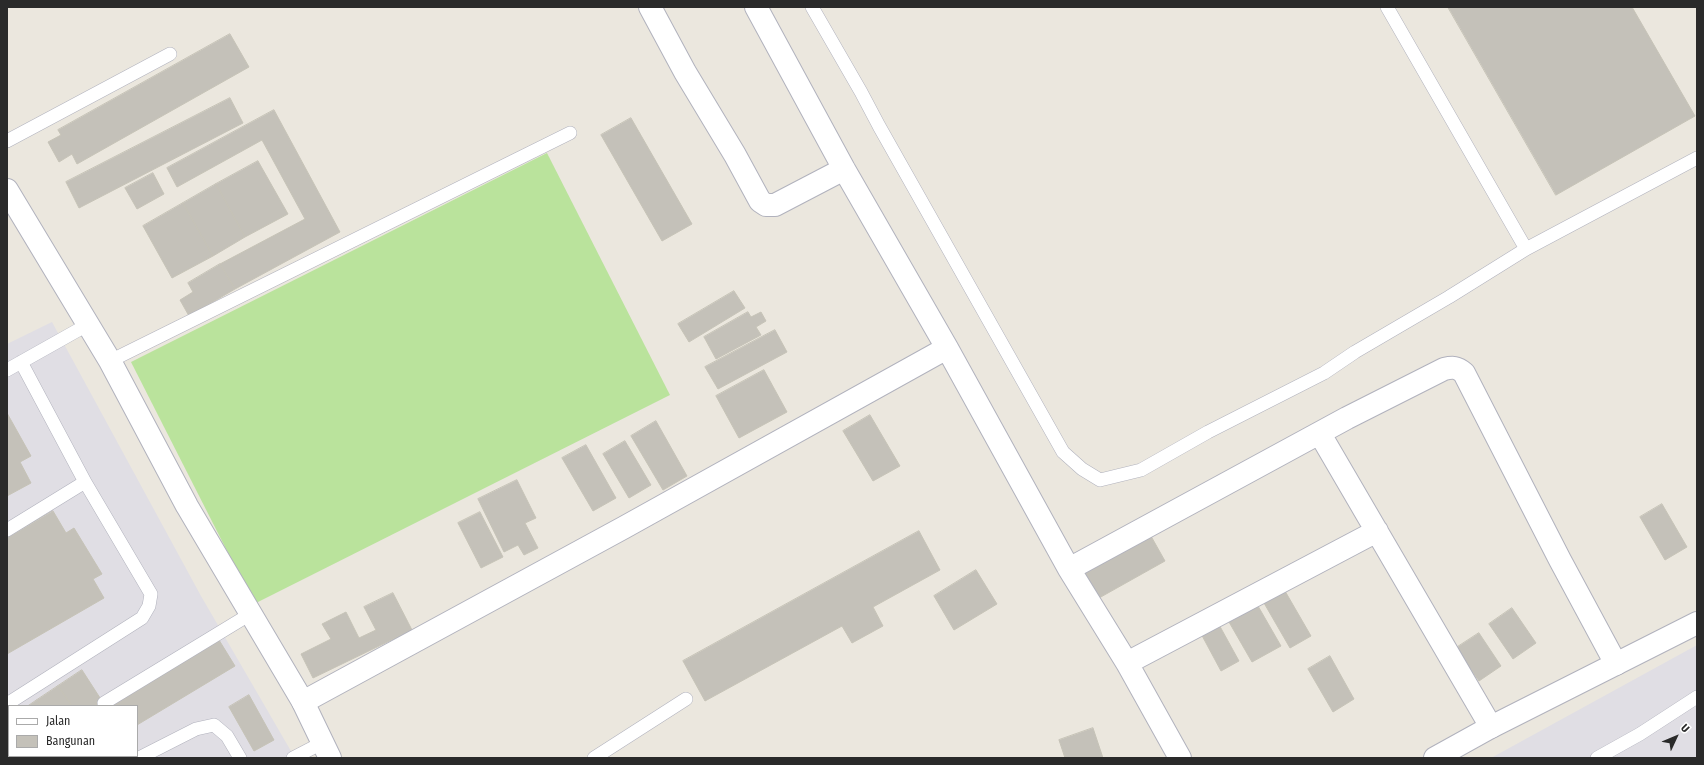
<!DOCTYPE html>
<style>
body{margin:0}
#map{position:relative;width:1704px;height:765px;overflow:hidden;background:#ebe7de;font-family:"Fira Sans Condensed",sans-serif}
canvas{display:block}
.frame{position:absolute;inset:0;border:8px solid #2a2a2a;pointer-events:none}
.legend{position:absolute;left:8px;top:705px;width:130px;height:52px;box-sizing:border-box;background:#fff;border:1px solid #aaa;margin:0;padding:5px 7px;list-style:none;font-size:12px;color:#2a2a2a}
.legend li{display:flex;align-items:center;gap:8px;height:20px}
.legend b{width:20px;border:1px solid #aaa}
.north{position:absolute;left:1656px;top:717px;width:40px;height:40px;-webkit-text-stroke:3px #fff;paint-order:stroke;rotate:46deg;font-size:11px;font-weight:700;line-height:16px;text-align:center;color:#2a2a2a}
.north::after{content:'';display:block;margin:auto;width:14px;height:18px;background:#2a2a2a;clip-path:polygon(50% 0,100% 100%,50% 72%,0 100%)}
</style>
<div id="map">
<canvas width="1704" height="765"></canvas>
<div class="frame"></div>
<ul class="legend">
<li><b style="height:5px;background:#fff"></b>Jalan</li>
<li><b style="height:11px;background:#c4c1b9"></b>Bangunan</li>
</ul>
<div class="north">U</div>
</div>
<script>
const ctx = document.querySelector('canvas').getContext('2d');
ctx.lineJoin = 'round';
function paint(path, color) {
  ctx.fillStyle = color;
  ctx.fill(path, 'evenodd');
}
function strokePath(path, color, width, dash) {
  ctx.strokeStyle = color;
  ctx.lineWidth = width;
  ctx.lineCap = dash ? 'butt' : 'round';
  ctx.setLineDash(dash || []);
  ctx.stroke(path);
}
paint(new Path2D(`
 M52 322 201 596 295 758H7V344ZM9 706H137V756H9Z
 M1697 645V758H1491Z`), '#e0dee4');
paint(new Path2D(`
 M547 153 670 395 254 604 131 362Z`), '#bae39c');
const building = new Path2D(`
 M1448 7H1632L1695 116 1556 195Z
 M230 34 249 67 77 164 72 154 59 162 48 142 61 135 58 130Z
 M230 98 243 123 79 208 66 182Z
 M274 110 340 232 235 289 220 264 305 219 262 140 177 187 167 168Z
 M631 118 692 224 662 241 601 135Z
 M258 161 288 214 245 237 216 184Z
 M153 173 164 194 137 209 125 188Z
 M216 184 245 237 213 256 183 203Z
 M183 203 213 256 172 278 143 226Z
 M220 264 235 289 189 316 180 300 193 292 188 283Z
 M734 291 745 308 689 342 678 324Z
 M748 312 751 317 761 312 766 321 756 327 761 335 716 359 704 337Z
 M775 330 787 352 718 389 705 367Z
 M764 370 787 412 739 438 716 396Z
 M7 413 31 456 20 462 31 483 7 496Z
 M870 415 900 466 873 481 843 431Z
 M656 421 687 476 663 490 631 436Z
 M625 441 651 485 629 498 603 454Z
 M586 445 616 498 593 511 562 458Z
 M517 480 536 518 525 523 538 548 524 555 518 545 504 552 478 499Z
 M1662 504 1687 547 1665 560 1640 517Z
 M53 511 66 533 74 528 102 574 93 579 104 598 7 654V538Z
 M480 512 503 557 481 568 458 523Z
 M1147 529 1165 561 1099 598 1081 566Z
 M919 531 940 570 873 607 883 626 852 643 842 626 705 701 683 661Z
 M976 570 997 604 954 630 934 596Z
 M1285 591 1311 636 1290 648 1264 603Z
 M393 593 412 630 313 678 301 654 331 639 322 624 346 612 359 638 376 630 364 607Z
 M1258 606 1281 646 1252 662 1229 622Z
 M1512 608 1536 643 1513 659 1489 624Z
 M1217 621 1239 661 1221 671 1199 630Z
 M1479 633 1501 666 1479 681 1456 648Z
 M219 640 235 666 137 725V706H108Z
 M1330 656 1354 699 1333 712 1308 669Z
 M82 670 102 701 94 706H72L58 686Z
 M58 686 72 706H41L37 700Z
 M249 695 274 740 254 751 229 707Z
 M37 700 41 706H28Z
 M9 718V756H18L15 758H7V719Z
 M1093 728 1103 758H1065L1059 740Z
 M58 756H85L82 758H59Z`);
paint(building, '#c4c1b9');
strokePath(building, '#c6c3b7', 1);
const lane = new Path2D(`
 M812 7 861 92 879 126 1063 452 1082 469 1100 480 1141 470 1208 432 1324 373 1355 352 1449 297 1526 249 1697 158
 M1387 7 1526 249
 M7 141 170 54
 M110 361 570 133
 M7 370 87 325
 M7 530 85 482
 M104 703 252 613
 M7 704 142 618 149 606 151 594 85 482 21 362
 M139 758 196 729 214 725 227 736 240 758
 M293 758 322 743
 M594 758 686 699
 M1597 758 1640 734 1697 697`);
const street = new Path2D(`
 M650 7 685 72 735 155 760 201 766 205H775L844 169
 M756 7 844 169 947 348 1069 569 1127 663 1180 758
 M1320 434 1491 727
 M1069 569 1347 418 1444 369C1453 367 1457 367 1464 373L1560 560 1616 664
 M1127 663 1377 531
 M303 702 623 528 947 348`);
const secondary = new Path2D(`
 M7 190 110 361 187 506 303 702 330 758
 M1435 758 1491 727 1697 623`);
strokePath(lane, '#b1b2bd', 14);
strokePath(street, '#b1b2bd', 24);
strokePath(secondary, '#b1b2bd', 24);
strokePath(lane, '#fff', 13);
strokePath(street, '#fff', 22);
strokePath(secondary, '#fff', 22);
</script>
